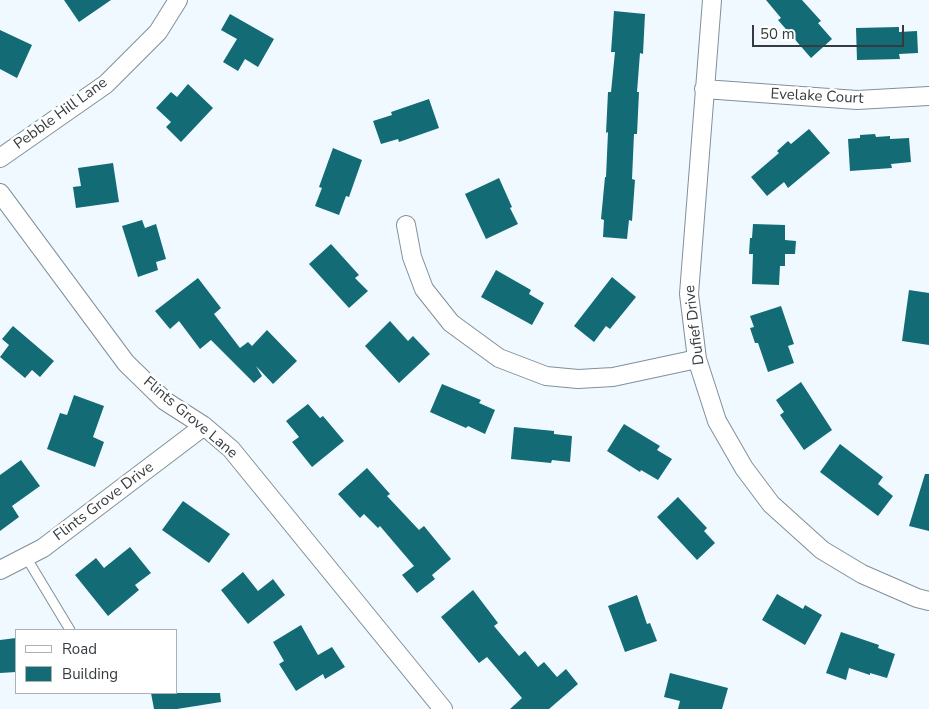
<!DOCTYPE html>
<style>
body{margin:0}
#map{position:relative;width:929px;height:709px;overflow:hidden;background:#f0f9ff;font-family:"Nunito Sans",sans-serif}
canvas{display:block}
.legend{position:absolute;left:15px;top:629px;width:162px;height:65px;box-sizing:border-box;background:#fff;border:1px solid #aeb1b2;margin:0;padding:6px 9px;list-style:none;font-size:15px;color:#353b3f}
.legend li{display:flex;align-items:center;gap:10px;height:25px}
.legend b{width:25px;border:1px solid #aeb1b2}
.scale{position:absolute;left:752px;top:25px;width:152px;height:22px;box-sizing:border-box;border:2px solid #353b3f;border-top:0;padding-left:6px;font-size:15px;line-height:18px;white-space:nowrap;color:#353b3f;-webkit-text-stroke:4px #fff;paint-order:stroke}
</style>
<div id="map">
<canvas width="929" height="709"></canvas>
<ul class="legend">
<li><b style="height:6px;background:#fff"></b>Road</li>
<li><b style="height:14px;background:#126b75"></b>Building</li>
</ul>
<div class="scale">50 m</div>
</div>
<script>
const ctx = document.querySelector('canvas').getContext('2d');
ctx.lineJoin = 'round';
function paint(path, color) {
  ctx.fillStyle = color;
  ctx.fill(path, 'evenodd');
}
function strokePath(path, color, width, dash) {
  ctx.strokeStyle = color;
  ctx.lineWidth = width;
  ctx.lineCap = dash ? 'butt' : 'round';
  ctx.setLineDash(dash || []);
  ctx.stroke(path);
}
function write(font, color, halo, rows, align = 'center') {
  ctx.font = font + ' "Nunito Sans",sans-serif';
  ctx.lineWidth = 5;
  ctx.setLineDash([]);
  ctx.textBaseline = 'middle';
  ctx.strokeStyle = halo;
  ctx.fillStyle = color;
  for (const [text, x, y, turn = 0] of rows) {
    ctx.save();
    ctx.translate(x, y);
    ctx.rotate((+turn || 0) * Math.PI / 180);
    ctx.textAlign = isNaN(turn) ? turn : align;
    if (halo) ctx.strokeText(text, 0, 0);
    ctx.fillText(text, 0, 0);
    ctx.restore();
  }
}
paint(new Path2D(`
 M64 0H111L79 22Z
 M766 0H802L821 21 818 23 832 39 811 58 778 20 781 18Z
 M614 11 645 14 643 54 640 53 637 92H639L637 134H634L632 179 635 180 632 221 629 220 627 239 603 237 604 220 601 219 605 177H606L608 132 606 133 608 92H611L615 52H611Z
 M230 14 274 39 258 67 245 59 238 71 223 62 237 39 221 30Z
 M899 27V32L917 31 918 53 899 54 900 59 857 60 856 28Z
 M0 30 32 45 17 78 0 69Z
 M188 84 213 108 181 142 166 127 171 122 156 108 171 92 177 97Z
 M429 99 439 128 399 142 398 139 381 144 373 121 392 115 391 112Z
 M809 129 830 153 788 188 784 182 767 196 751 177 779 153 777 151 788 141 791 144Z
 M875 134 876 137 890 136V139L909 138 911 162 891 164 892 168 850 171 848 139 860 138V135Z
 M333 148 362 160 349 197 346 196 339 215 315 206 322 188 319 187Z
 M113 163 119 202 76 208 73 187 81 186 78 168Z
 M499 178 512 207 510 208 518 224 486 239 465 194Z
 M142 220 145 228 156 224 166 259 156 262 158 270 138 277 122 226Z
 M753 224 785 225V240L796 241 795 254H785V266H780L779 285 752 284 753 254H749L750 238H752Z
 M331 244 359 275 355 278 368 291 349 308 309 264Z
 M496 270 531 290 529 294 544 303 532 325 481 297Z
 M612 277 636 297 610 329 606 326 594 342 574 326Z
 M198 278 221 308 214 314 240 348 248 342 252 346 267 330 297 361 273 384 256 366 262 376 254 383 211 340 200 349 179 321 170 329 155 311Z
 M909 290 929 293V345L902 341Z
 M781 306 794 344 788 346 794 363 768 372 758 343H755L750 328 754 327 750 316Z
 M390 321 408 341 413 336 430 354 399 383 365 346Z
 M13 326 54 361 40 377 32 370 25 378 0 357 9 345 2 339Z
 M801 382 832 430 804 450 780 415 784 412 776 400Z
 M442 384 481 400 479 403 495 410 485 434 468 426 466 428 430 412Z
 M74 395 104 406 93 437 104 442 95 467 47 449 60 413 67 415Z
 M308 404 320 418 323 416 344 441 312 467 292 442 299 437 286 421Z
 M624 424 660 446 657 450 672 459 658 480 641 470 640 472 607 451Z
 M514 427 554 431V434L572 436 570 462 552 460 551 463 511 459Z
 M840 444 883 477 878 484 893 496 878 516 820 472Z
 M21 460 40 486 12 506 19 517 0 531V475Z
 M367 468 390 494 387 496 419 530 424 526 451 559 432 575 435 579 417 593 402 575 414 566 380 526 378 528 364 514 360 518 338 494Z
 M925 474H929V531L909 526Z
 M678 497 707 528 704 531 715 543 697 560 657 517Z
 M183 501 230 534 209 563 162 530Z
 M130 547 151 573 135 585 139 590 108 616 75 575 96 558 104 568Z
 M243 572 258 591 273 579 285 595 248 624 221 590Z
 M473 590 498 623 494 626 519 656 525 651 538 667 544 662 557 677 566 669 578 684 549 709H510L522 698 487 657 479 663 441 617Z
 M777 594 803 609 805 605 822 615 805 645 762 620Z
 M637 595 647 624 650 623 657 641 625 652 608 606Z
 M301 625 318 655 332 647 345 667 325 679 323 674 296 691 279 664 284 661 273 642Z
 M841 632 879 645 878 648 895 654 887 678 870 673V675L849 668 846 680 826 673Z
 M16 638V672L0 673V640Z
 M670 673 728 688 722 709H678L680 701 664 697Z
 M151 693H220L221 702 177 709H154Z`), '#126b75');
const service = new Path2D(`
 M26 557 70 630`);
const minor = new Path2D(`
 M712 0 689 294 697 359 717 421 744 468 771 504 822 550 862 574 917 598 929 601
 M704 89 857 100 929 96
 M0 158 106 84 158 32 178 0
 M0 193 126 363 165 401 204 426 231 449 443 709
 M406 225 412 257 424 289 451 323 499 358 546 376 578 379 613 377 697 359
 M0 570 43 548 204 426`);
strokePath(service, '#819098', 11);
strokePath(minor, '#819098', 20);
strokePath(service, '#fff', 9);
strokePath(minor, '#fff', 18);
write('15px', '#353b3f', '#fff', [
 ["Evelake Court",817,97,3],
 ["Pebble Hill Lane",61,114,-36],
 ["Dufief Drive",695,325,-97],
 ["Flints Grove Lane",190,418,40],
 ["Flints Grove Drive",104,502,-37]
]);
</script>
